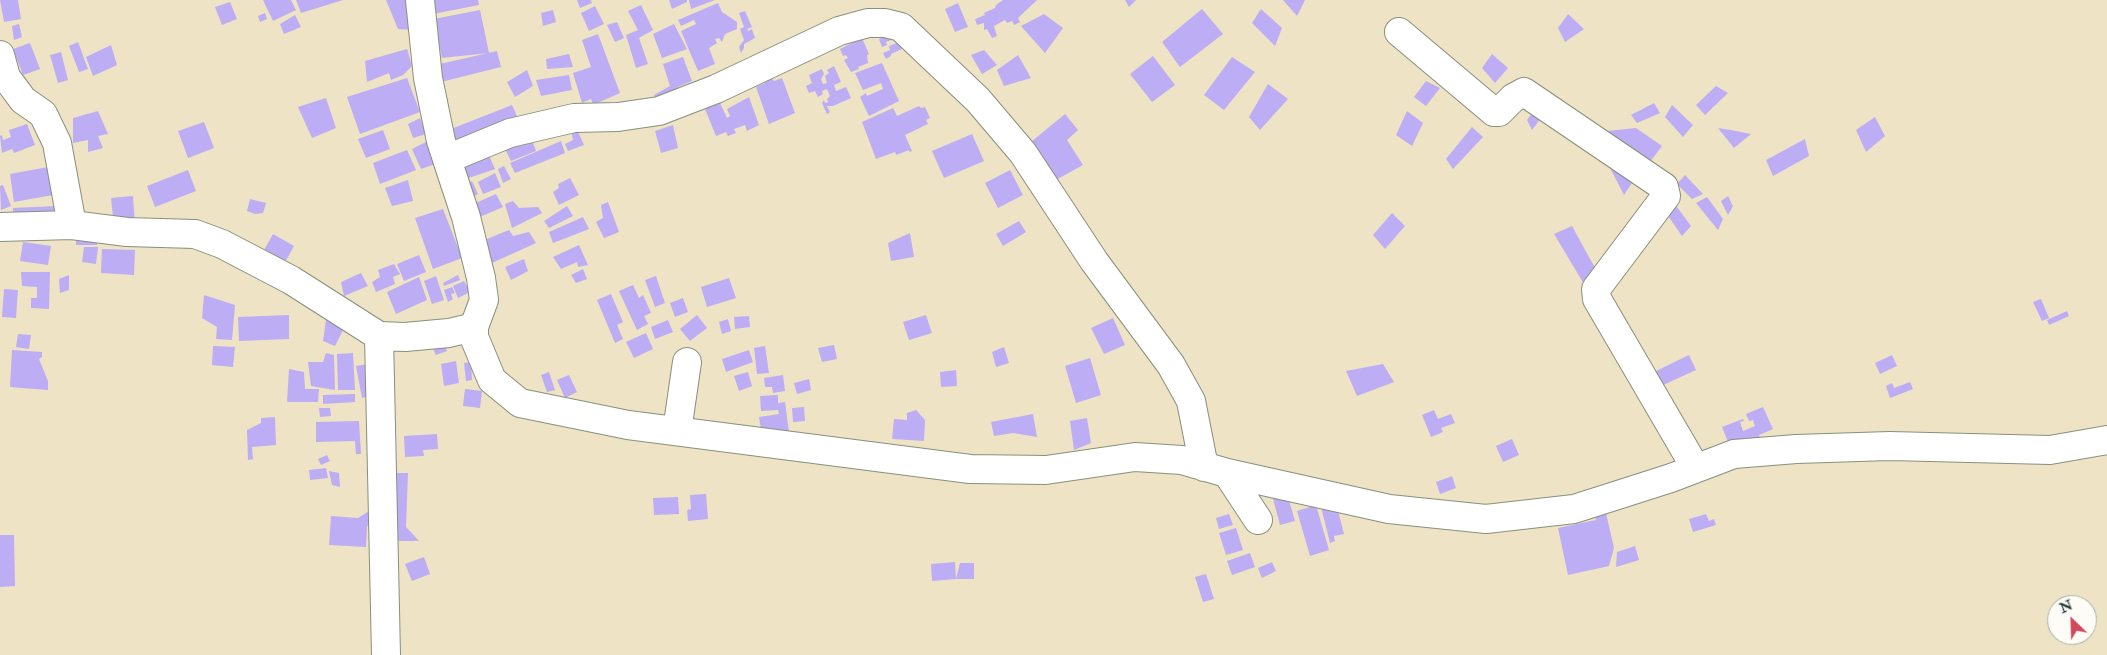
<!DOCTYPE html>
<style>
body{margin:0}
#map{position:relative;width:2107px;height:655px;overflow:hidden;background:#efe3c5;font-family:"IM FELL Double Pica",serif}
canvas{display:block}
.north{position:absolute;left:2047px;top:595px;width:50px;height:50px;box-sizing:border-box;background:#fdfcf7;border:1px solid #a4b0a9;border-radius:50%;rotate:336deg;font-size:14px;font-weight:700;line-height:20px;text-align:center;color:#1f3d34}
.north::after{content:'';display:block;margin:auto;width:18px;height:22px;background:#d1495b;clip-path:polygon(50% 0,100% 100%,50% 72%,0 100%)}
</style>
<div id="map">
<canvas width="2107" height="655"></canvas>
<div class="north">N</div>
</div>
<script>
const ctx = document.querySelector('canvas').getContext('2d');
ctx.lineJoin = 'round';
function paint(path, color) {
  ctx.fillStyle = color;
  ctx.fill(path, 'evenodd');
}
function strokePath(path, color, width, dash) {
  ctx.strokeStyle = color;
  ctx.lineWidth = width;
  ctx.lineCap = dash ? 'butt' : 'round';
  ctx.setLineDash(dash || []);
  ctx.stroke(path);
}
paint(new Path2D(`
 M0 0H18L21 19 4 22Z
 M263 0H291L296 10 273 21Z
 M296 0H343L301 13Z
 M386 0H410L413 30 398 29Z
 M430 0H478L479 5 433 14Z
 M577 0H591L592 3 580 8Z
 M669 0H687V2L672 9Z
 M689 0H715L691 9Z
 M1003 0H1037L1018 18 1020 22 1014 25 1012 21 1007 23 1005 20 994 26 997 36 992 38 987 29 984 30V23L977 25 975 19 985 15 984 13 995 8 996 5Z
 M1125 0H1136L1129 7Z
 M1283 0H1305L1297 16Z
 M230 2 237 19 222 25 215 7Z
 M718 3 722 12 737 22V29L725 34 722 42 719 38 715 39 717 43 709 48 715 64 698 71 681 31 696 24 694 20 681 26 678 20Z
 M958 3 968 27 955 32 945 9Z
 M641 5 653 30 639 38 648 64 636 68 626 35 638 30 628 11Z
 M595 6 604 24 589 31 581 13Z
 M1202 9 1223 34 1180 67 1162 42Z
 M1261 9 1282 28 1275 46 1252 23Z
 M480 10 489 53 442 58 434 19Z
 M553 10 556 22 543 26 541 13Z
 M745 11 752 27 747 29 748 31 752 29 755 38 744 44V48L741 53 739 47 744 40 740 29 744 27 739 13Z
 M265 13 267 19 260 22 258 16Z
 M1044 14 1063 28 1045 53 1021 26Z
 M1568 14 1584 29 1565 42 1558 28Z
 M295 15 301 27 284 34 280 24Z
 M617 22 624 38 615 42 607 25Z
 M19 24 22 37 14 40 12 26Z
 M674 24 687 49 662 58 653 34Z
 M893 33 896 38 886 42 887 45 882 47 879 39Z
 M598 34 620 93 593 105 591 99 582 103 573 73 591 67 582 40Z
 M862 38 869 54 867 55 868 63 858 67 859 69 851 72 844 60 848 58 846 55 843 56 840 49Z
 M78 42 88 69 79 72 69 46Z
 M899 42 902 49 891 54V56L886 59 883 53 890 50 889 46Z
 M30 43 40 69 23 75 13 49Z
 M111 45 117 65 93 76 86 57Z
 M407 49 412 66 403 75 391 80 389 73 367 82 365 61Z
 M984 50 997 65 982 74 971 55Z
 M497 51 501 67 437 83 431 66Z
 M61 52 68 80 58 83 50 55Z
 M569 54 573 67 547 69 546 59Z
 M1492 54 1508 68 1495 83 1482 68Z
 M1018 55 1031 78 1004 86 997 70Z
 M1153 56 1175 85 1152 102 1130 74Z
 M683 57 692 81 678 87 680 94 657 102 654 95 670 86 663 64Z
 M1232 57 1255 72 1224 110 1204 95Z
 M882 63 899 101 869 116 860 97 866 93 867 96 883 89 881 83 863 90 855 73Z
 M834 66 841 82 834 85 836 91 846 87 851 98 833 106H827L830 112 827 114 822 103 824 100 825 103 828 102 827 99 830 96 827 89 822 91 823 94 818 97 815 91 809 93 806 86 812 83 809 75 822 69 824 74 821 79 823 84 827 83 825 76 829 73 827 70Z
 M527 70 533 86 515 97 507 82Z
 M569 75 572 90 541 96 536 80Z
 M771 77 774 81 782 78 795 113 769 124 756 87 765 83 764 80Z
 M407 78 420 112 360 134 347 97Z
 M1426 81 1440 88 1426 106 1414 97Z
 M1268 84 1288 99 1260 130 1249 117Z
 M1716 86 1728 93 1705 115 1696 105Z
 M749 97 759 125 747 131 745 125 734 129 736 133 728 136 726 132 716 136 705 109 720 103 727 118 730 116 727 109Z
 M326 98 336 128 312 138 298 107Z
 M1654 103 1660 113 1637 123 1631 115Z
 M1539 104 1544 114 1532 130 1527 120Z
 M512 105 517 116 457 142 451 129Z
 M1672 105 1693 125 1683 137 1665 117Z
 M919 106 921 108 925 107 930 118 926 120 928 124 905 135 912 151 909 152V150L896 155 895 152 876 159 862 122 893 108 897 116Z
 M98 111 108 134 98 136 103 148 88 152V140L73 143V118Z
 M1407 111 1423 123 1412 146 1396 135Z
 M1065 114 1078 130 1067 140 1083 165 1054 181 1034 145 1031 142Z
 M1875 117 1885 136 1866 152 1856 130Z
 M420 118 426 134 413 138 408 124Z
 M204 122 214 148 188 158 178 131Z
 M27 124 35 145 14 153 12 149 2 153 0 136 2 135 3 140 11 137 9 130Z
 M575 125 584 145 568 151 565 144 573 140 570 126Z
 M673 125 678 148 661 153 655 131Z
 M1472 127 1483 137 1453 169 1446 159Z
 M1636 128 1662 146 1647 166 1607 131Z
 M1718 128 1731 130 1751 134 1734 148Z
 M383 130 390 149 366 158 358 139Z
 M529 132 536 151 511 161 502 143Z
 M972 134 984 161 944 178 932 151Z
 M1805 139 1809 156 1773 176 1766 160Z
 M428 141 438 163 421 169 412 149Z
 M561 141 565 153 515 173 510 163Z
 M486 149 495 169 460 181 454 164Z
 M407 150 416 170 380 184 373 163Z
 M1608 164 1636 177 1624 195Z
 M504 166 511 179 503 183 498 169Z
 M48 167 53 195 14 202 10 174Z
 M188 170 196 191 155 207 147 186Z
 M1010 170 1023 195 998 208 985 183Z
 M495 173 501 187 483 194 478 182Z
 M1685 175 1703 194 1692 199 1677 184Z
 M570 178 579 195 559 205 553 192 559 188 558 184Z
 M408 180 413 201 392 206 385 188Z
 M472 181 478 194 467 200 461 187Z
 M3 185 11 206 1 210 0 186Z
 M496 194 503 207 475 219 469 206Z
 M133 196 135 225 114 227 111 198Z
 M1728 196 1733 206 1728 215 1721 201Z
 M1707 197 1723 219 1718 230 1696 203Z
 M250 199 266 203 263 213 255 214 247 211Z
 M513 201 519 208 538 207 542 213 512 228 505 204Z
 M608 202 619 232 604 238 596 222 603 218 601 205Z
 M1674 203 1691 226 1682 236 1664 210Z
 M57 206 55 219 13 214V208Z
 M567 206 573 216 549 228 544 221Z
 M443 209 462 258 433 269 415 218Z
 M1392 213 1405 226 1385 249 1373 235Z
 M583 217 589 229 553 243 549 232Z
 M1019 221 1026 232 1003 246 996 234Z
 M1572 226 1600 277 1584 284 1554 234Z
 M509 230 513 236 529 232 536 243 492 263 482 241Z
 M910 233 914 257 891 261 888 243Z
 M273 234 294 246 284 264 263 252Z
 M76 238H98L97 245H76Z
 M23 242 51 246 48 265 20 261Z
 M579 245 588 265 578 267 577 262 561 269 553 257Z
 M84 247H98L96 264 82 262Z
 M102 249 135 250 134 275 101 273Z
 M419 255 426 272 404 281 397 264Z
 M524 259 528 271 511 280 505 267Z
 M394 264 400 274 393 277 395 284 376 292 372 282 380 277 378 270Z
 M583 269 587 279 576 283 571 275Z
 M21 272H50L49 309 31 308V298H37V287L22 286Z
 M361 273 368 286 344 296 341 282Z
 M69 275V290L60 293 59 279Z
 M458 275 460 280 444 286 443 283Z
 M436 276 444 300 432 304 424 281Z
 M656 276 665 303 655 307 645 280Z
 M419 277 427 300 396 314 387 292Z
 M729 278 736 298 707 307 701 287Z
 M464 281 470 292 458 298 453 286Z
 M633 285 639 298 643 295 651 313 644 316 648 324 637 330 619 291Z
 M452 287 455 293 451 294 453 299 448 302 444 290Z
 M4 289 18 290 16 318 2 317Z
 M611 294 623 322 617 325 623 339 615 343 597 300Z
 M204 295 235 305 232 340 216 339 217 327 202 318Z
 M683 298 688 312 675 317 670 303Z
 M2041 299 2049 318 2042 321 2033 302Z
 M2067 311 2069 316 2049 325 2047 320Z
 M289 315V339L239 341 238 317Z
 M697 315 707 328 690 341 680 329Z
 M926 315 932 333 909 340 903 322Z
 M749 316 750 327 735 329 734 317Z
 M1113 318 1125 345 1104 354 1091 328Z
 M728 319 731 331 722 334 719 322Z
 M326 320 344 328 335 346 323 341Z
 M668 320 673 332 655 339 651 327Z
 M646 333 653 349 634 358 626 342Z
 M18 334 31 335 29 349 16 347Z
 M442 338 447 351 436 355 431 345Z
 M834 345 837 359 822 362 818 348Z
 M213 346 235 347 233 367 212 365Z
 M765 346 769 373 757 374 754 348Z
 M1004 347 1009 363 996 367 992 352Z
 M12 350 42 352V357L39 359 48 381V390L10 387Z
 M749 350 753 362 726 372 722 359Z
 M326 353 334 355 335 390 311 386 308 362H323Z
 M353 353 355 390H338L337 354Z
 M1689 355 1696 370 1661 386 1654 372Z
 M1892 355 1897 366 1880 374 1875 363Z
 M1090 358 1101 395 1076 403 1065 366Z
 M456 361 459 383 444 386 441 364Z
 M471 362 472 380 466 381 464 363Z
 M368 364 374 395 362 398 356 366Z
 M1383 364 1394 382 1357 396 1346 371Z
 M289 369 304 372 305 389H319L318 402H287Z
 M956 370 957 386 941 387 940 372Z
 M549 372 555 390 547 392 541 375Z
 M748 372 752 386 739 391 734 376Z
 M569 375 577 392 565 398 557 380Z
 M783 375 785 391 773 393 772 387H765L764 378Z
 M809 379 811 390 797 394 794 383Z
 M1910 382 1913 389 1890 398 1886 386 1892 383 1894 388Z
 M465 389 482 391 480 408 463 406Z
 M355 394V402L323 404V395Z
 M778 395V403L785 402 789 432 762 436 759 417 779 414 778 410 761 411 760 396Z
 M804 407 805 421 793 422 792 408Z
 M1763 407 1773 429 1759 435 1761 440 1731 449 1722 427 1743 419 1744 421 1740 422 1743 431 1755 426 1753 420 1749 421 1746 414Z
 M319 408H330L331 416 320 417Z
 M916 410 925 420 924 441 892 439 894 419 907 420V413Z
 M1434 410 1438 419 1451 414 1455 423 1441 428 1443 432 1431 437 1422 415Z
 M1033 414 1037 437 1013 433 994 436 991 422Z
 M275 417 276 445 252 447 253 459 248 460 247 430 261 423V418Z
 M1087 418 1091 443 1074 450 1070 421Z
 M359 421 361 454H356L355 441 316 442V422Z
 M437 434 438 449 423 450 424 456 405 457 404 436Z
 M1512 439 1519 455 1503 462 1496 446Z
 M327 455 330 461 321 465 318 459Z
 M326 468 328 478 310 480 309 470Z
 M329 471 339 473 340 487 332 485Z
 M390 473H408L406 527 419 541H388Z
 M1452 476 1456 488 1440 494 1436 482Z
 M1277 493 1278 500 1288 497 1295 521 1280 525 1272 495Z
 M706 494 708 519 688 521 687 510 691 509 690 495Z
 M678 497 679 514 654 515 653 498Z
 M1336 503 1344 534 1334 536 1335 541 1330 543 1321 507Z
 M1316 505 1329 550 1310 556 1297 511Z
 M374 508 376 523 367 526 366 547 329 545 331 516 358 518Z
 M1606 513 1614 548 1609 566 1568 575 1558 528 1596 520 1595 515Z
 M1229 514 1233 525 1219 529 1216 518Z
 M1706 514 1709 521 1714 519 1716 525 1693 532 1689 519Z
 M1236 528 1243 550 1226 555 1219 533Z
 M0 535H14L15 586 0 587Z
 M1635 546 1639 560 1616 567 1617 552Z
 M1250 553 1255 567 1232 575 1227 561Z
 M424 557 430 574 412 581 405 564Z
 M955 562 956 579 932 581 931 564Z
 M1272 562 1276 571 1262 578 1258 568Z
 M960 563H974V579H956Z
 M1206 574 1214 599 1203 602 1195 577Z`), '#bcadf4');
const minor = new Path2D(`
 M420 0 428 78 441 141 466 217 481 278 484 300 474 327V337L492 380 520 403 628 425 970 469 1046 470 1135 457 1182 460 1227 473 1389 509 1486 519 1574 509 1671 478 1734 454 1796 449 1890 446 2050 450 2107 440
 M1399 32 1494 112H1499L1513 98 1524 92 1664 187 1666 196 1596 289 1597 299 1695 467
 M0 55 6 77 23 100 43 114 57 143 72 225
 M447 159 510 133 574 118 618 117 659 111 716 89 839 31 868 23H885L901 27 978 100 1023 153 1094 261 1171 365 1191 401 1204 467
 M0 227 72 225 127 232 195 234 222 244 291 280 379 336 405 337 449 333 474 327
 M379 336 386 655
 M677 431 687 362
 M1227 473 1258 520`);
strokePath(minor, '#87907c', 30);
strokePath(minor, '#fff', 28);
</script>
